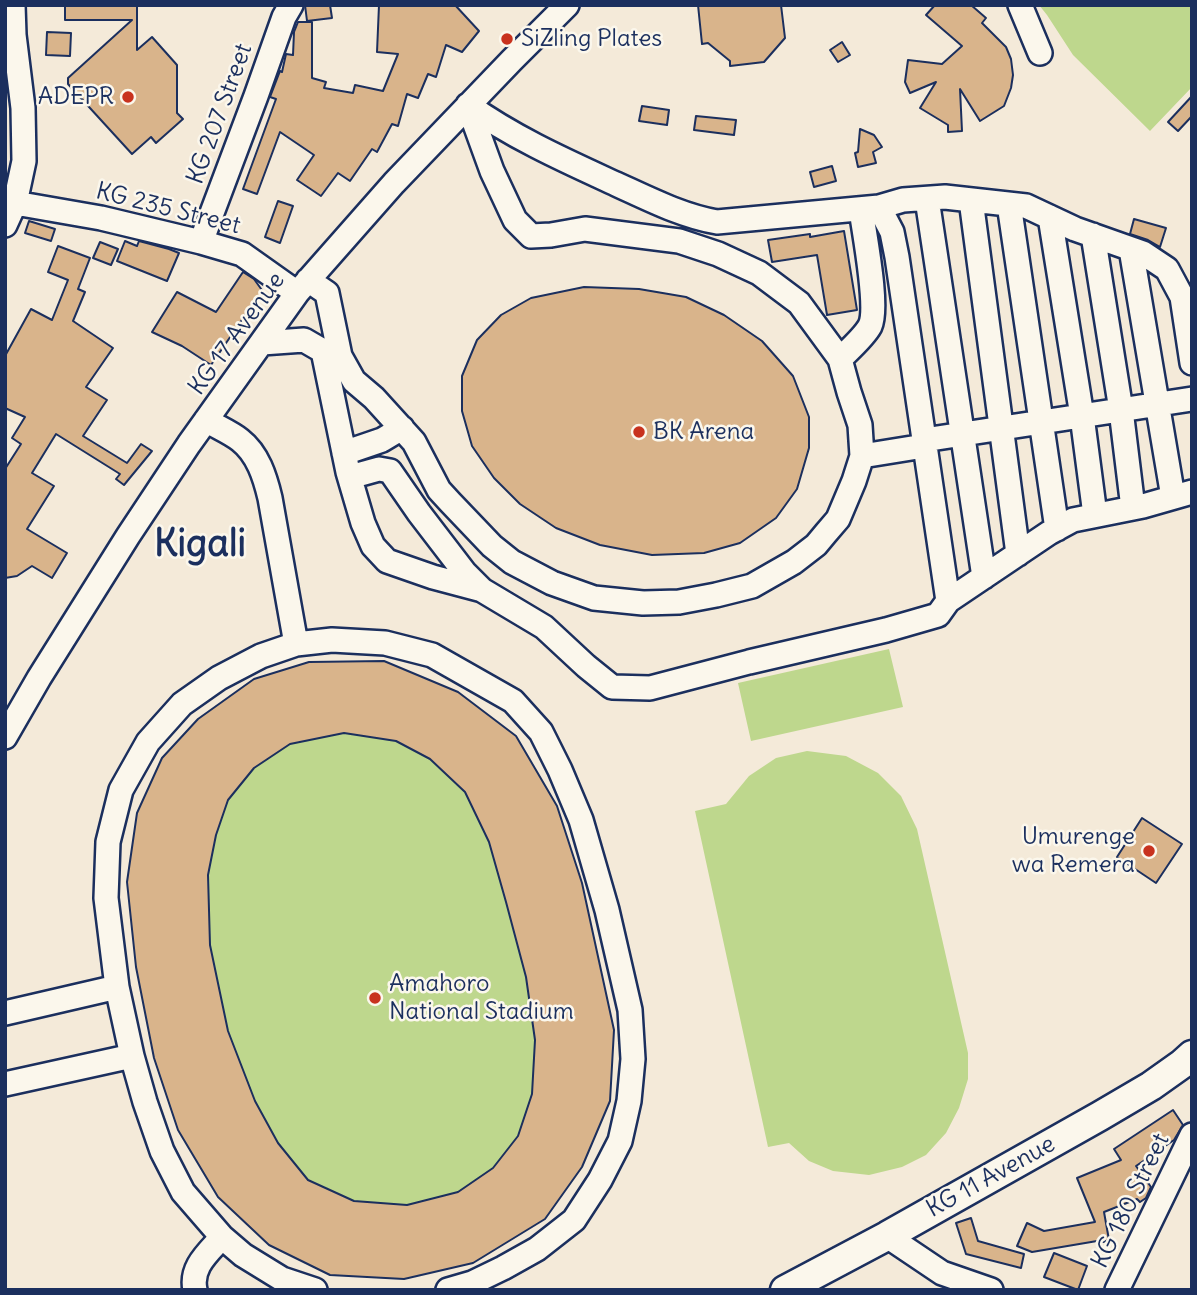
<!DOCTYPE html>
<style>
body{margin:0}
#map{position:relative;width:1197px;height:1295px;overflow:hidden;background:#f4ead9;font-family:Delius,sans-serif}
canvas{display:block}
.frame{position:absolute;inset:0;border:7px solid #1b2f5e;pointer-events:none}
</style>
<div id="map">
<canvas width="1197" height="1295"></canvas>
<div class="frame"></div>
</div>
<script>
const ctx = document.querySelector('canvas').getContext('2d');
ctx.lineJoin = 'round';
function paint(path, color) {
  ctx.fillStyle = color;
  ctx.fill(path, 'evenodd');
}
function strokePath(path, color, width, dash) {
  ctx.strokeStyle = color;
  ctx.lineWidth = width;
  ctx.lineCap = dash ? 'butt' : 'round';
  ctx.setLineDash(dash || []);
  ctx.stroke(path);
}
function write(font, color, halo, rows, align = 'center') {
  ctx.font = font + ' Delius,sans-serif';
  ctx.lineWidth = 5;
  ctx.setLineDash([]);
  ctx.textBaseline = 'middle';
  ctx.strokeStyle = halo;
  ctx.fillStyle = color;
  for (const [text, x, y, turn = 0] of rows) {
    ctx.save();
    ctx.translate(x, y);
    ctx.rotate((+turn || 0) * Math.PI / 180);
    ctx.textAlign = isNaN(turn) ? turn : align;
    if (halo) ctx.strokeText(text, 0, 0);
    ctx.fillText(text, 0, 0);
    ctx.restore();
  }
}
paint(new Path2D(`
 M1039 5H1192V87L1150 131 1073 55 1047 15Z
 M889 649 903 707 751 741 738 683Z
 M384 661 458 692 516 736 557 806 582 883 614 1030 610 1101 582 1167 545 1219 473 1263 404 1279 330 1275 269 1245 218 1197 178 1130 154 1058 136 967 127 882 137 813 162 758 198 719 254 679 309 662Z
 M807 751 846 756 878 773 901 796 917 829 968 1053V1079L959 1108 946 1133 926 1155 902 1167 869 1175 833 1171 809 1161 789 1143 768 1147 695 811 726 804 749 776 776 758Z`), '#bed78d');
const building = new Path2D(`
 M65 5H137V50L152 37 177 65V113L183 119 156 143 151 137 132 154 68 84V78L132 20H65Z
 M305 5H330L332 18 307 21Z
 M379 5H455L479 31 462 52 446 45 436 77 428 74 418 98 407 94 398 126 392 124 377 152 372 149 350 181 338 173 321 196 297 180 314 155 280 132 257 194 243 189 276 99 270 97 280 71 282 72 286 54 293 55 294 32 298 22H312V78L326 82 324 88 353 93 355 85 383 91 398 54 377 52Z
 M698 5H781L785 38 764 62 730 66V61L708 43 702 44Z
 M935 5H971L986 18 982 23 1006 47 1011 59 1013 75 1011 88 1004 106 980 121 960 89 962 131 948 132V125L920 108 936 82 910 93 905 82 908 60 942 64 962 46 926 15Z
 M47 32 71 33 70 56 46 55Z
 M842 42 850 55 838 62 830 50Z
 M1192 96V116L1178 131 1168 122Z
 M642 106 669 110 667 125 639 121Z
 M696 116 736 120 734 135 694 130Z
 M860 129 874 135 882 147 873 152 876 163 858 167 855 153 858 152Z
 M832 166 836 181 814 187 810 172Z
 M278 201 293 206 280 243 265 237Z
 M1134 219 1166 228 1160 247 1148 240 1130 234Z
 M29 221 55 229 51 241 25 233Z
 M844 231 857 310 827 315 817 255 772 262 768 240 810 234V237Z
 M125 241 137 246 139 241 169 249 179 253 167 281 117 261Z
 M100 242 118 249 111 265 93 258Z
 M58 246 90 258 78 289 85 292 73 321 113 348 86 387 107 400 83 436 127 463 141 444 152 451 124 485 116 479 120 474 56 434 32 473 54 486 27 529 67 553 52 578 32 566 17 576 5 578V469L21 444 12 438 25 417 5 408V356L31 309 52 320 68 280 48 272Z
 M243 272 254 279 264 293 250 308 211 365 182 346 152 332 177 292 216 312Z
 M584 287 639 289 686 297 724 315 762 341 793 376 809 417V448L797 489 776 518 740 543 704 553 652 555 600 545 556 528 520 504 494 478 472 446 462 411V376L477 340 501 315 531 298Z
 M384 661 458 692 516 736 557 806 582 883 614 1030 610 1101 582 1167 545 1219 473 1263 404 1279 330 1275 269 1245 218 1197 178 1130 154 1058 136 967 127 882 137 813 162 758 198 719 254 679 309 662ZM344 733 396 741 430 759 465 792 489 842 506 902 526 977 535 1040 532 1094 518 1136 493 1168 458 1192 407 1205 354 1201 308 1180 278 1143 255 1101 228 1031 210 945 208 875 216 835 228 800 254 768 290 744Z
 M1142 818 1182 844 1156 883 1117 857Z
 M1173 1110 1183 1125 1174 1140 1136 1166 1151 1187 1146 1198 1140 1202 1137 1199 1104 1212 1109 1240 1103 1242V1240L1032 1252 1017 1246 1027 1223 1044 1231 1095 1222 1077 1178 1121 1160 1114 1149Z
 M971 1218 978 1241 1024 1254 1021 1268 966 1254 956 1223Z
 M1054 1253 1087 1266 1078 1290 1044 1277Z`);
paint(building, '#d9b48b');
strokePath(building, '#1b2f5e', 2);
const minor = new Path2D(`
 M1020 5 1040 53
 M468 105 492 171 515 220 531 236 551 235 585 229 679 241 718 254 759 273 799 303 840 359
 M927 199 984 577
 M971 200 1018 554
 M15 203 101 218 201 242 242 254 297 293
 M1009 204 1057 529
 M879 207 903 200 945 197 1026 206 1075 229 1143 253 1167 269 1182 297 1192 363
 M861 209C864 233 879 307 870 326 864 337 849 350 840 359L849 392 860 425 862 456
 M1050 217 1082 416 1095 515
 M5 225 15 203 24 161 23 108 14 35 13 5
 M1093 235 1121 410 1133 508
 M201 242 256 96 284 17 291 5
 M1131 249 1173 497
 M308 280 327 293 340 356 354 381 374 398 414 442 439 490 450 502 492 546 512 562 552 583 594 598 643 603 679 602 716 595 752 586 794 562 816 545 826 533 838 519 854 481 862 456 924 446
 M262 343 304 340 323 351 348 472 363 523 373 546 387 561 433 577 482 590 544 627 586 666 612 687 650 688 749 662 886 630 938 615 948 601 897 257 892 232 879 207 717 222C682 216 649 199 616 184 566 161 514 138 468 105
 M206 420C217 427 230 432 240 440 258 454 265 477 270 498L296 644
 M924 440 1192 399
 M344 453 382 440 402 428
 M350 477 379 469 390 471 419 513 465 573 482 590
 M948 601 1049 533 1073 520 1143 506 1192 492
 M5 737 39 678 128 536 189 444 297 293 394 183 512 60 567 5
 M5 1013 117 987
 M5 1084 132 1056
 M887 1236 942 1273 991 1290
 M195 1290C190 1267 208 1253 222 1237
 M315 1290 282 1279 243 1255 222 1237 183 1192 162 1151 145 1102 132 1056 117 987 106 898 108 842 121 790 148 742 182 704 219 678 261 656 296 644 332 640 385 643 432 655 513 701 541 732 560 770 581 820 607 910 630 1010 633 1059 629 1101 620 1141 600 1180 574 1220 537 1249 503 1268 472 1283 448 1290
 M1117 1290 1192 1135`);
const major = new Path2D(`
 M785 1290 887 1236 1100 1116 1151 1086 1182 1064 1192 1055`);
strokePath(minor, '#1b2f5e', 28);
strokePath(major, '#1b2f5e', 33);
strokePath(minor, '#fbf7ec', 23);
strokePath(major, '#fbf7ec', 28);
for (const [x, y, r, color] of [
 [507,39,7,"#c8321e"],
 [128,97,7,"#c8321e"],
 [639,432,7,"#c8321e"],
 [1149,851,7,"#c8321e"],
 [375,998,7,"#c8321e"]
]) {
  const dot = new Path2D();
  dot.arc(x, y, r, 0, 2 * Math.PI);
  ctx.fillStyle = color;
  ctx.fill(dot);
  strokePath(dot, '#fbf7ec', 2.5);
}
write('24px', '#1b2f5e', '#fbf7ec', [
 ["SiZling Plates",521,39],
 ["ADEPR",114,97,"right"],
 ["BK Arena",653,432],
 ["Umurenge",1135,837,"right"],
 ["wa Remera",1135,865,"right"],
 ["Amahoro",389,984],
 ["National Stadium",389,1012]
], 'left');
write('24px', '#1b2f5e', '#fbf7ec', [
 ["KG 207 Street",220,114,-70],
 ["KG 235 Street",168,209,14],
 ["KG 17 Avenue",237,334,-54],
 ["KG 11 Avenue",991,1177,-29],
 ["KG 180 Street",1131,1201,-64]
]);
write('bold 38px', '#1b2f5e', '#fbf7ec', [
 ["Kigali",200,545]
]);
</script>
